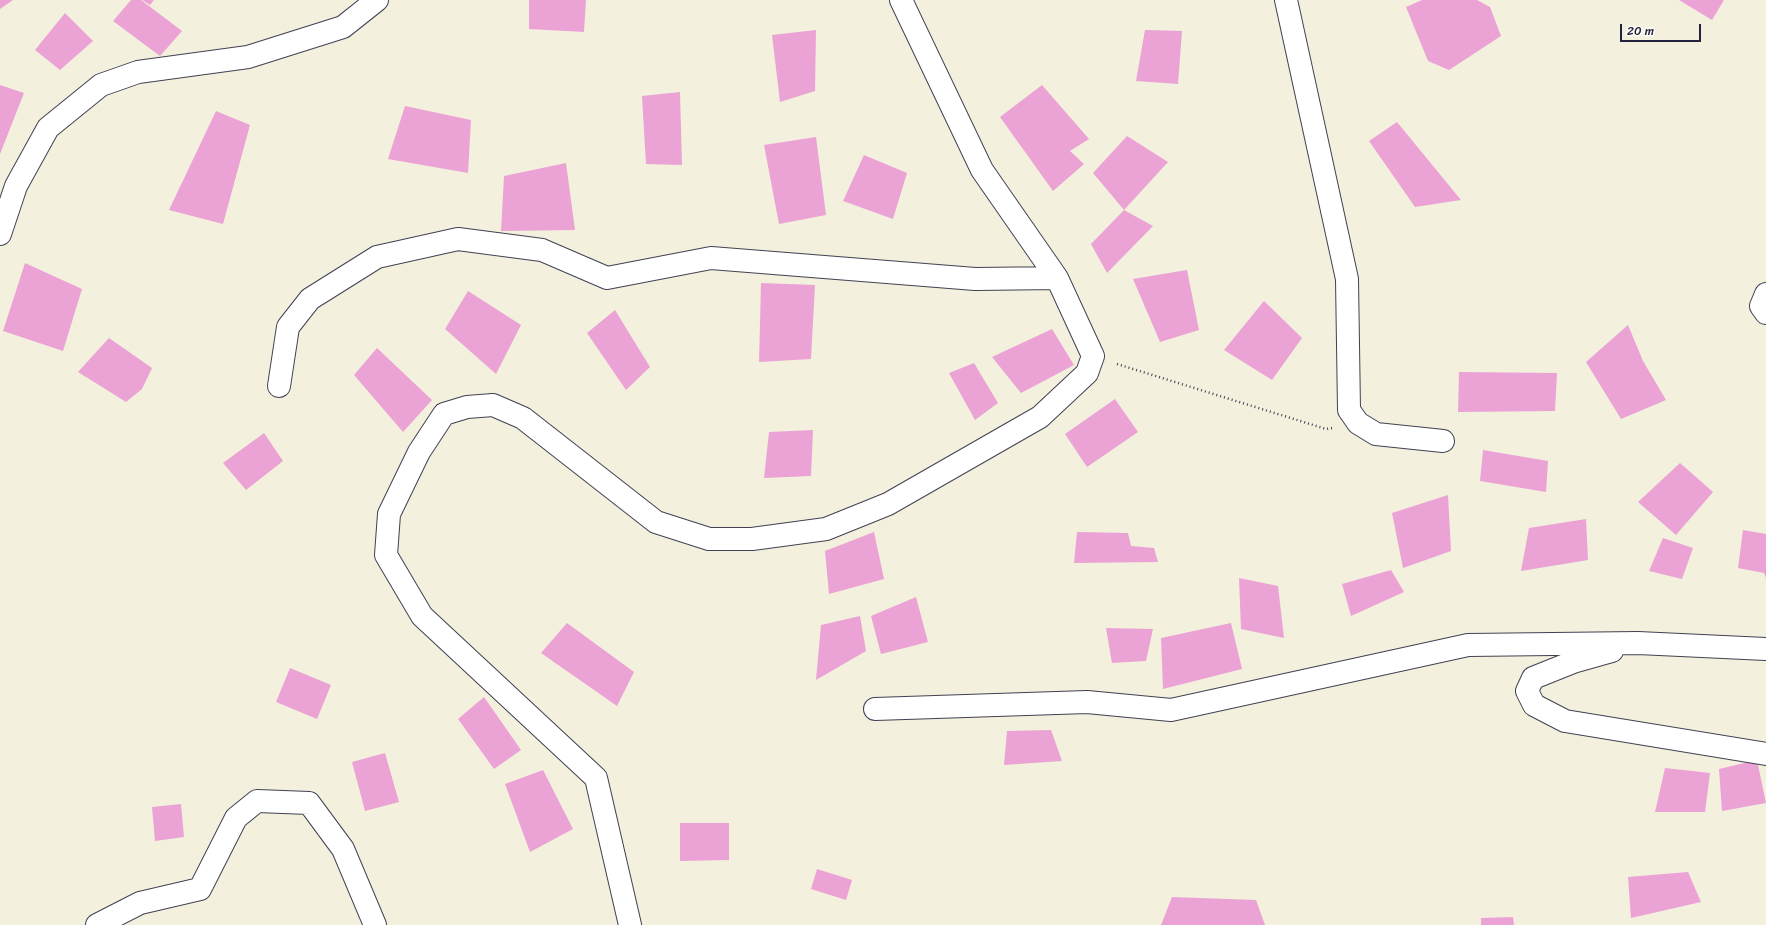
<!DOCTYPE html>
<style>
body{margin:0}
#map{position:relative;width:1766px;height:925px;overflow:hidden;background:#f3f0dd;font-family:Sriracha,sans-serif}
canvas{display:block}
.scale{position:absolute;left:1620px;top:24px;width:81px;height:18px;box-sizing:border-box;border:2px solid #22223b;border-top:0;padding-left:5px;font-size:12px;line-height:14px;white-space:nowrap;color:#22223b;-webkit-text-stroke:3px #fdfcf7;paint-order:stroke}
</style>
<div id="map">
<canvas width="1766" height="925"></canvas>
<div class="scale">20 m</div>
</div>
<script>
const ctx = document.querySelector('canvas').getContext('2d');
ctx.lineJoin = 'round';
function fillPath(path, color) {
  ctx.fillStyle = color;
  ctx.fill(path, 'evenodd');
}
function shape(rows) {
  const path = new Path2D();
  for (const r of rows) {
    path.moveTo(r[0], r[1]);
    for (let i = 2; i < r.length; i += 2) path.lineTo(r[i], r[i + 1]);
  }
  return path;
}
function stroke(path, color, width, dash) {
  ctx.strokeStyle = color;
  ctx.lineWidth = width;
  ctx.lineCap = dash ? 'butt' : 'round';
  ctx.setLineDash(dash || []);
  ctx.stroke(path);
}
fillPath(shape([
 [0,0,13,0,0,9],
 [131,0,141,0,182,31,160,56,113,21],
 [142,0,154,0,150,5],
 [529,0,586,0,584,32,529,29],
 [1422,0,1477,0,1490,7,1501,36,1449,70,1428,61,1406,7],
 [1679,0,1724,0,1712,20],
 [65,13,93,41,60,70,35,50],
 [816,30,815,91,780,102,772,35],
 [1145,30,1182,31,1178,84,1136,81],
 [0,85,24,93,0,154],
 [1042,85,1089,139,1070,151,1084,164,1053,191,1000,117],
 [680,92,682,165,646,164,642,96],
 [405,106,471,120,468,173,388,159],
 [216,111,250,125,223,224,169,210],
 [1397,122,1461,200,1415,207,1369,141],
 [1127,136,1168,162,1124,210,1093,173],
 [816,137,826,215,779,224,764,145],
 [864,155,907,173,893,219,843,201],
 [566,163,575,230,501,231,504,176],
 [1124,210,1153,226,1107,273,1091,244],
 [25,263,82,289,63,351,3,331],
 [1187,270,1199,330,1160,342,1133,279],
 [761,283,815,285,811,359,759,362],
 [468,291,521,325,496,374,445,329],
 [1264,301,1302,338,1272,380,1224,350],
 [615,310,650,367,626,390,587,333],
 [1628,325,1643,361,1666,400,1621,419,1586,362],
 [1052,329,1074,365,1021,393,992,357],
 [109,338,152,368,142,389,126,402,78,372],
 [377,348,432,400,403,432,354,375],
 [974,363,998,403,975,420,949,373],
 [1459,372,1557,373,1555,411,1458,412],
 [1115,399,1138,432,1087,467,1065,434],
 [813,430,811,476,764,478,769,432],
 [264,433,283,461,246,490,223,463],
 [1483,450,1548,461,1546,492,1480,481],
 [1680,463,1713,492,1676,535,1638,502],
 [1448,495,1451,551,1403,568,1392,513],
 [1586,519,1588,560,1521,571,1529,528],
 [1743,530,1766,534,1766,578,1764,573,1738,568],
 [874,532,884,579,829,594,825,551],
 [1077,532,1128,533,1131,546,1154,548,1158,562,1074,563],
 [1663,538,1693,548,1682,579,1649,571],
 [1391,570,1404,592,1351,616,1342,584],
 [1239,578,1278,586,1284,638,1241,629],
 [916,597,928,642,881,654,871,616],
 [860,616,866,651,816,680,821,625],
 [567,623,634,672,617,706,541,653],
 [1231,623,1242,669,1163,689,1161,638],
 [1106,628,1153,629,1146,661,1112,663],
 [290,668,331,685,317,719,276,702],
 [484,697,521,750,494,769,458,719],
 [1051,730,1062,761,1004,765,1007,731],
 [385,753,399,802,365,811,352,762],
 [1757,760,1766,803,1722,811,1719,769],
 [1665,768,1710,773,1705,812,1655,812],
 [543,770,573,829,530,852,505,784],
 [181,804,184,837,155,841,152,807],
 [680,823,729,823,729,860,680,861],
 [817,869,852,880,846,900,811,889],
 [1688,872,1701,902,1631,918,1628,877],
 [1172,897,1256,900,1265,925,1161,925],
 [1513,917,1514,925,1481,925,1481,918]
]), '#eba3d5');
const minor = shape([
 [1286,0,1347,279,1349,410,1358,423,1376,434,1443,441],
 [0,234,16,186,48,128,101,85,138,72,248,57,343,27,377,0],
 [1766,294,1761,306,1766,313],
 [279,386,288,327,310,299,377,257,458,239,542,250,607,278,711,258,975,279,1057,278],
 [1612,651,1573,662,1533,678,1527,691,1534,705,1565,721,1766,754],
 [875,709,1087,702,1171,710,1468,645,1638,643,1766,649],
 [97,925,140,903,200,889,236,818,257,801,309,803,343,849,375,925],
 [630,925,596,778,422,616,386,555,389,514,419,452,444,414,467,407,493,405,523,418,656,522,709,539,752,539,826,529,888,504,1040,417,1087,373,1093,356,1057,278,982,170,901,0]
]);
stroke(minor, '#414153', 24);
stroke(shape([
 [1117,364,1326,429,1332,428]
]), '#414153', 2.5, [1, 3]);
stroke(minor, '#fff', 22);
</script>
